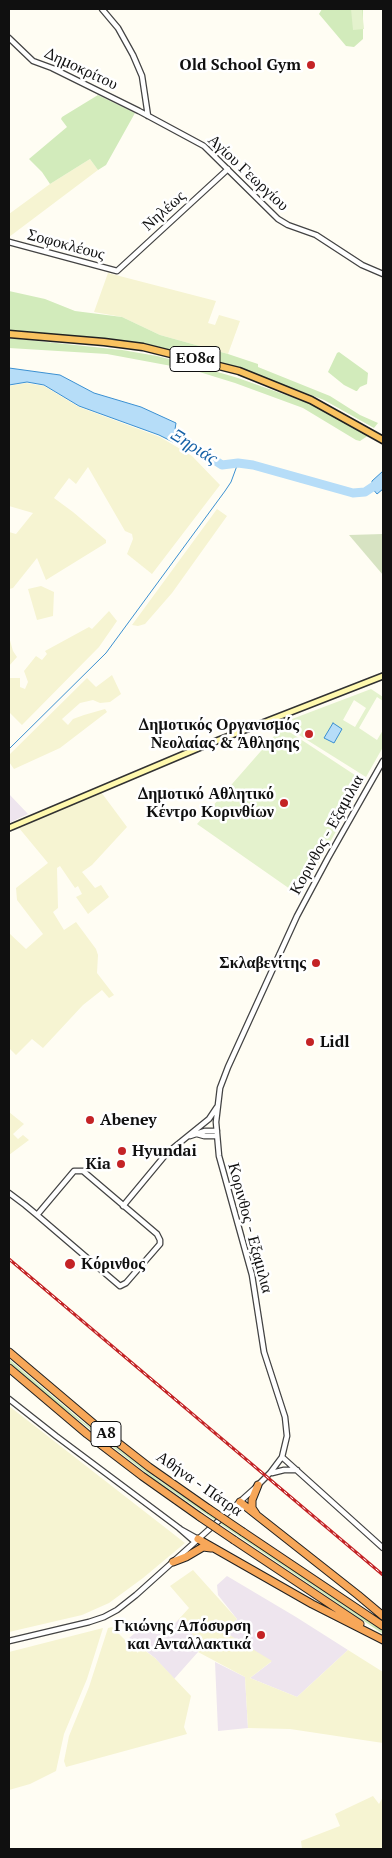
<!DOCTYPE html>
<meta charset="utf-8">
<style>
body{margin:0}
#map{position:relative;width:392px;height:1858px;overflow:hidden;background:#fffdf3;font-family:"PT Serif",serif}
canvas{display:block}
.frame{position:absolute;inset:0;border:10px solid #101010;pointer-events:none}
</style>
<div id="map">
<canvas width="392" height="1858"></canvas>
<div class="frame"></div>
</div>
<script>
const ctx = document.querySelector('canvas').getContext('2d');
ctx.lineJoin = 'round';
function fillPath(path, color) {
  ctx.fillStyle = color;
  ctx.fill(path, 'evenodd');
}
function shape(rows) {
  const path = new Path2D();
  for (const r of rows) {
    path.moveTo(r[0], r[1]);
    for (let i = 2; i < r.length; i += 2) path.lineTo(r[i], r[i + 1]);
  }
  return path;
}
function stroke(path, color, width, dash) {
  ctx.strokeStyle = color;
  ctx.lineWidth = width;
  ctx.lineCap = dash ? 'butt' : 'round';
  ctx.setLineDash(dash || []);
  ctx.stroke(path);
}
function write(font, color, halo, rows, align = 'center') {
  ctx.font = font + ' "PT Serif",serif';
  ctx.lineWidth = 5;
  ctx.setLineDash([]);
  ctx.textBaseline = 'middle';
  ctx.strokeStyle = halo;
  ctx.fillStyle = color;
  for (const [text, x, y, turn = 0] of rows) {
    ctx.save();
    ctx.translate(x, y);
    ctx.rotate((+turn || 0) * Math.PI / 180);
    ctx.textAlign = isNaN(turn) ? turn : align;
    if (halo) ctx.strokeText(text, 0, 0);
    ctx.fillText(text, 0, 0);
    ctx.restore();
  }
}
fillPath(shape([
 [9,794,28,814,9,823],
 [227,1576,296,1617,348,1650,297,1697,250,1678,271,1662,223,1631,237,1619,218,1595,217,1585],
 [179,1619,202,1645,198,1652,174,1679,155,1658,129,1638,146,1624,156,1634,168,1631],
 [215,1662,245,1677,248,1728,218,1731]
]), '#eee5ee');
fillPath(shape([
 [90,159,98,170,9,237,9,214,50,184],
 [108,273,216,301,208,323,215,325,219,315,240,321,228,354,160,335,122,317,94,312],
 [26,383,44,386,79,407,160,437,192,456,220,485,152,574,127,554,133,539,132,534,125,531,88,467,76,484,69,478,54,498,73,512,106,540,106,543,46,580,37,558,13,588,9,589,9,532,16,534,33,513,9,506,9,386],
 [217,509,227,516,172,593,145,624,138,626,132,625],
 [41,586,54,592,53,616,37,620,28,589],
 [109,611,117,621,99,647,22,725,9,712,9,678,20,678,20,687,25,689,28,682,24,671,36,656,42,660,47,654,45,651,89,627,92,629],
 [9,637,13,651,17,657,9,666],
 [112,675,121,694,110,702,100,703,93,700,80,703,62,719,68,725,73,719,84,715,105,709,107,712,60,748,14,769,9,762,9,755,87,678,96,687],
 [101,792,127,827,92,865,82,872,95,888,101,885,109,897,88,914,76,897,82,894,78,886,75,888,60,866,57,868,58,908,53,912,64,930,76,922,96,949,98,955,97,973,114,995,109,998,102,990,83,1005,43,1048,32,1039,16,1055,9,1048,9,933,26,949,43,934,17,900,16,888,48,863,19,828],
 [9,1112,24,1124,13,1134,18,1139,23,1135,29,1140,9,1155],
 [9,1406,185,1543,143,1578,109,1603,82,1615,9,1632],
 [193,1570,237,1619,223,1631,272,1661,250,1678,297,1697,348,1650,383,1672,383,1743,290,1729,248,1728,245,1677,198,1652,202,1645,179,1619,189,1608,170,1586],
 [112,1627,138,1653,140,1647,155,1658,191,1696,184,1727,187,1734,66,1767,64,1761,69,1736,89,1687,108,1628],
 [103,1628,87,1679,64,1734,56,1771,30,1784,9,1790,9,1652],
 [373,1796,379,1804,383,1797,383,1849,302,1849,301,1841,340,1826,335,1814]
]), '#f6f4d2');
fillPath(shape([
 [322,9,363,9,363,39,354,47,346,46,319,14],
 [98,95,135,113,106,165,98,170,90,159,50,184,42,172,29,159,67,127,61,119,62,117],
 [9,291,45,299,75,311,122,317,160,335,228,354,258,364,258,367,330,396,360,415,378,423,374,428,324,400,279,383,237,368,156,346,117,340,9,330],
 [9,338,122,350,157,356,197,366,238,378,314,405,369,435,360,441,356,440,303,408,235,383,193,370,107,354,9,348],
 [339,352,368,373,367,384,360,387,357,391,356,391,344,385,328,372,337,353],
 [9,1359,82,1421,156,1478,383,1631,383,1634,154,1479,54,1401,9,1362]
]), '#d2ebbb');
fillPath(shape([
 [383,534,383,575,349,535]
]), '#d7e3c2');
fillPath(shape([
 [351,9,362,9,364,29,353,30],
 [371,689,383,697,383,701,377,697,359,728,377,740,383,730,383,747,366,777,299,735,292,719],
 [354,700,366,708,355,727,343,720],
 [282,727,364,781,300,896,197,824]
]), '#e4f2cd');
const water = shape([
 [9,368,60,375,94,393,141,407,176,423,173,442,159,435,79,406,44,385,27,382,9,385,9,368],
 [383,471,383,489,377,494,372,488,372,481,383,471],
 [333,723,342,729,334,743,324,738,333,723]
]);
fillPath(water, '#b6ddf8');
stroke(water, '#3b90d1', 1);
stroke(shape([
 [9,749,106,653,225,491,231,482,238,463]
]), '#3b90d1', 1);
stroke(shape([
 [165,428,222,465,238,463,253,465,353,493,365,492,383,480]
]), '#b6ddf8', 9);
const tertiary = shape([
 [102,9,118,28,133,55,142,76,148,116],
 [9,38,33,61,52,68,139,111,204,146,278,219,288,225,316,235,362,265,383,274],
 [9,242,117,271,228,169],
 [197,1134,204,1136,217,1136],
 [190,1136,205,1131,217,1131],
 [9,1193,25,1205,37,1215,120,1286,126,1283,160,1244,160,1240,157,1234,83,1171,74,1171,37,1215],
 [123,1206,167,1153,209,1119,217,1107],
 [9,1399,56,1436,179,1528,195,1542],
 [282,1457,383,1548],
 [272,1473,284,1470,297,1470],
 [180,1529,198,1539],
 [9,1641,89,1622,104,1617,117,1610,136,1595,254,1489,270,1473,282,1457,287,1436,285,1417,264,1352,252,1275,219,1156,216,1122,220,1088,228,1067,297,916,328,858,383,761]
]);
const secondary = shape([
 [9,828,201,747,383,676]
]);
const trunk = shape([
 [9,334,104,342,143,347,239,371,311,400,383,440]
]);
const motorway = shape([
 [9,1352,94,1424,149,1467,209,1509],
 [9,1368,87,1434,142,1476,200,1517],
 [240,1502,358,1595,383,1616],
 [256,1514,252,1508,252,1500,258,1485],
 [243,1532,383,1626],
 [198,1539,312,1604,383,1640],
 [234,1540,360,1624],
 [173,1562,186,1557,203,1547,211,1548]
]);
stroke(tertiary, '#434343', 7);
stroke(secondary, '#323232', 8);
stroke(trunk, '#212121', 9);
stroke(motorway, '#212121', 9);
stroke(tertiary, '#fff', 4.5);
stroke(secondary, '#fff9ae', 5);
stroke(trunk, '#f9c260', 6);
stroke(motorway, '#f7a759', 7);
const rail = shape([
 [9,1259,383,1575]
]);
stroke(rail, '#c42325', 3);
stroke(rail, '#fff', 1, [4]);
const motorwayBridge = shape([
 [209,1509,243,1532],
 [200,1517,234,1540]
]);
stroke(motorwayBridge, '#212121', 9, []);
stroke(motorwayBridge, '#f7a759', 7);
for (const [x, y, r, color] of [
 [311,65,5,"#c42325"],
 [309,734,5,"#c42325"],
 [284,803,5,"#c42325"],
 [316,963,5,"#c42325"],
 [310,1042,5,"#c42325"],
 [90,1120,5,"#c42325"],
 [122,1151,5,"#c42325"],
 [121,1164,5,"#c42325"],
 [70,1264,6,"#c42325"],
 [261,1635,5,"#c42325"]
]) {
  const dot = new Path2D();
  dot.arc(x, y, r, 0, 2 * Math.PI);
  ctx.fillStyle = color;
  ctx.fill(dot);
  stroke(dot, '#fff', 2);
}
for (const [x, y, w] of [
 [195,359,50],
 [106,1434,30]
]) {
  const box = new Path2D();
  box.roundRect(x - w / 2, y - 12.5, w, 25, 4);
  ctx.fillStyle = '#fff';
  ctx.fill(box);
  stroke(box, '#101010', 1);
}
write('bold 15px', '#101010', null, [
 ["ΕΟ8α",195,359],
 ["Α8",106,1434]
]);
write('bold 16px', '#101010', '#fff', [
 ["Old School Gym",301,65],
 ["Δημοτικός Οργανισμός",299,725],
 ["Νεολαίας & Άθλησης",299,743],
 ["Δημοτικό Αθλητικό",274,794],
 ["Κέντρο Κορινθίων",274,812],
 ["Σκλαβενίτης",306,963],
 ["Lidl",320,1042,"left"],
 ["Abeney",100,1120,"left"],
 ["Hyundai",132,1151,"left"],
 ["Kia",111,1164],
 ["Κόρινθος",81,1264,"left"],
 ["Γκιώνης Απόσυρση",251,1626],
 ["και Ανταλλακτικά",251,1644]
], 'right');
write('16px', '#101010', '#fff', [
 ["Δημοκρίτου",81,69,25],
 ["Αγίου Γεωργίου",248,173,43],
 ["Νηλέως",164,211,-42],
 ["Σοφοκλέους",66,245,15],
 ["Κορινθος - Εξαμιλια",327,835,-61],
 ["Κορινθος - Εξαμιλια",250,1228,75],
 ["Αθήνα - Πάτρα",199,1484,35]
]);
write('italic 18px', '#1561a6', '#fff', [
 ["Ξηριάς",194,447,32]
]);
</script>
